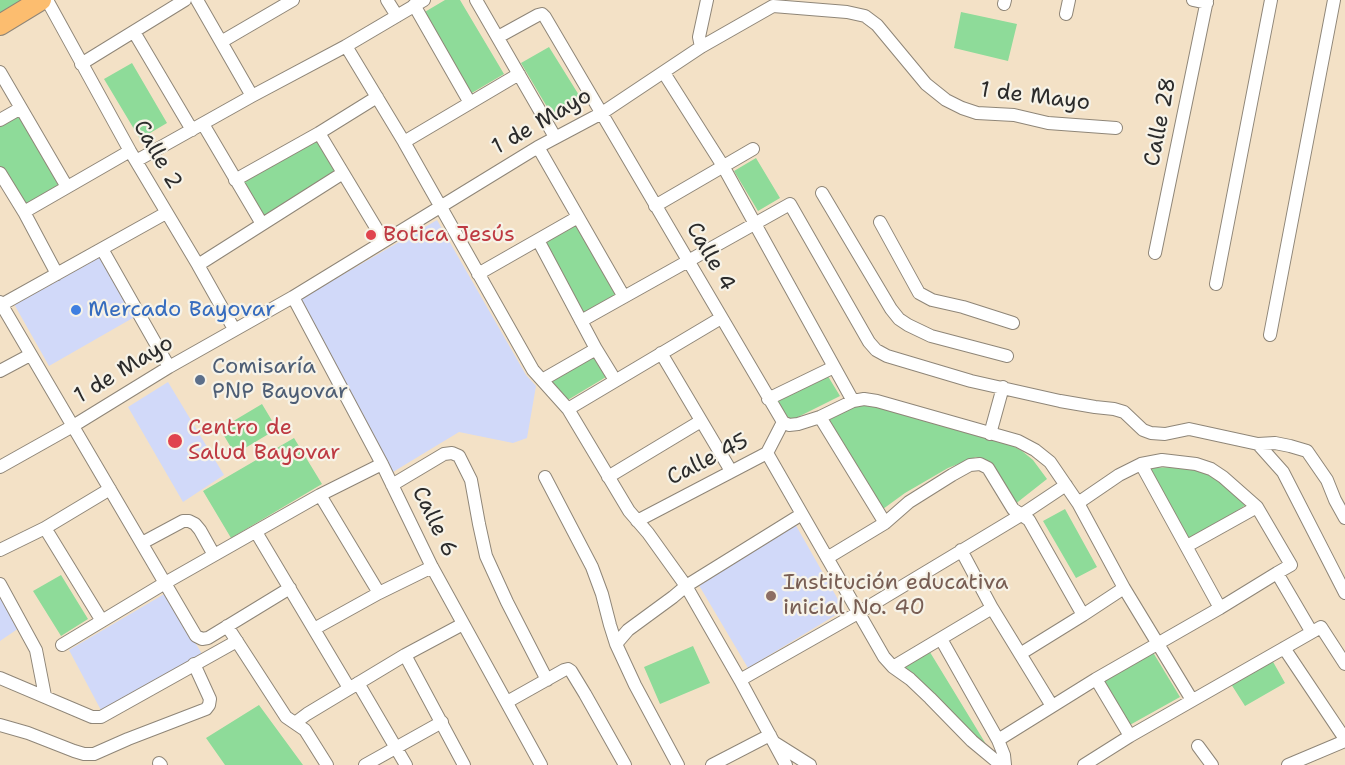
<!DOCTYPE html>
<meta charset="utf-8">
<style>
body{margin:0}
canvas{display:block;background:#f3e1c6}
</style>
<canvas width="1345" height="765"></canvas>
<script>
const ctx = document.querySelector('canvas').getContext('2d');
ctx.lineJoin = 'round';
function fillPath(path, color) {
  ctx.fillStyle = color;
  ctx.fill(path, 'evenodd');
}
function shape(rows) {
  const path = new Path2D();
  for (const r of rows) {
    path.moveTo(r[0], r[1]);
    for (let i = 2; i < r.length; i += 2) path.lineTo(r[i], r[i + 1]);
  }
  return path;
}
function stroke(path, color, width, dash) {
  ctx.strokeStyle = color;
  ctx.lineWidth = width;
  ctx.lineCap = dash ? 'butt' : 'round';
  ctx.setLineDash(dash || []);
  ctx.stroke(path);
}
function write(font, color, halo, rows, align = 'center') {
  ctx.font = font + ' "Shantell Sans",sans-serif';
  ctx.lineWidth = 4.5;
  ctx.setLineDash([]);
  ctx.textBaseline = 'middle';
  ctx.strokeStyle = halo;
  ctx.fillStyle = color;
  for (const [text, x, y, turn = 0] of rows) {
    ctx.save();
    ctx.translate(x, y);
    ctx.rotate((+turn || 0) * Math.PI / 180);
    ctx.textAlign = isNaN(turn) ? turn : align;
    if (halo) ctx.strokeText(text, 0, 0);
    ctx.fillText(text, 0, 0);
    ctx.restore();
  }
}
fillPath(shape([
 [437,220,526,375,536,386,527,438,513,443,459,432,393,472,299,300],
 [104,255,138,315,49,366,14,304],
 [168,382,224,475,183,502,128,407],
 [794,522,844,610,748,668,697,582],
 [166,593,202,654,103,714,69,650],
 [0,595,19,628,0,641]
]), '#d1d9f9');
fillPath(shape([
 [0,0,25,0,0,15],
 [445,0,460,0,504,74,470,94,423,13],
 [961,12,1017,24,1008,61,954,48],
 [549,47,582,100,553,117,521,63],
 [132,63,167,123,140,139,104,79],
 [19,110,62,186,25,208,0,167,0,121],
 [319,139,338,172,264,217,242,181],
 [756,158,780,198,758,211,734,171],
 [577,222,619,296,583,317,542,243],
 [596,352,606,377,566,401,561,392,550,380],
 [826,373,840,396,792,420,783,417,773,399],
 [861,403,1009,444,1022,451,1033,460,1047,479,1014,505,1009,500,986,460,976,457,948,468,905,493,883,509,828,419],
 [262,404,277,429,235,454,220,429],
 [294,438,322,484,231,538,203,491],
 [1176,467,1201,469,1216,476,1250,502,1188,544,1145,468],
 [1065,509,1097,567,1076,578,1043,521],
 [61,575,88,619,61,636,33,591],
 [925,644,992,754,891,664],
 [693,646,710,683,660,704,644,667],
 [1151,649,1180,697,1128,726,1100,680],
 [1272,660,1285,683,1245,706,1231,684],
 [259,705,303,765,225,765,206,738]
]), '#8edb99');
const street = shape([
 [47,0,130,151,198,265,234,329],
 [197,0,252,96],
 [387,0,397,16],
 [476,0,555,137],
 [1193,0,1207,3],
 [1004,4,1005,0],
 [414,5,470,103],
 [1066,14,1069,0],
 [134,32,192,130],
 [498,37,538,15,542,14,545,17,783,422],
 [221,42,293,0],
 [346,46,404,142,533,370,568,409,629,511,648,533,686,586,740,680,786,765],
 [701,47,699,37,707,0],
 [81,64,185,0],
 [0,72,67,187],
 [664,73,723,166,853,401],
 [0,120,21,108],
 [203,124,262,224],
 [319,133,384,241],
 [404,142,519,74],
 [538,147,624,297],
 [136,161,252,96,346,46,424,0],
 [0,173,24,212,57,274],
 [235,180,319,133,377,97],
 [822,193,891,309,899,319,908,325,931,336,1007,356],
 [655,206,753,149],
 [24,212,130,151],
 [880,222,919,293,932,300,963,307,1013,323],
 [538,240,596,349,615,380],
 [102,249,169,367],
 [1155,253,1207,0],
 [198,265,343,173],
 [478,274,578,217],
 [1216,284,1271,0],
 [293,297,382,464,432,567,541,765],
 [0,302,196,636,202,639,208,638,290,588],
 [1,305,166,213],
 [581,321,790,204,869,342,876,350,887,356,971,381,1060,401,1095,407,1114,409,1124,412,1143,430,1151,433,1165,434,1189,429,1258,444,1275,443,1290,446,1307,451,1327,480,1335,500,1345,518],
 [1270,335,1334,0],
 [661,353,731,471],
 [0,371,30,355],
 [542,380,596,349],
 [768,399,834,367],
 [568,409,721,318],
 [820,417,885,523],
 [783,422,789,425,798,424,820,417,853,401,864,399,877,401,1018,441,1035,450,1050,462,1078,503,1124,588,1192,700],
 [990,434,1003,387],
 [1258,444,1283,472,1345,593],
 [767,453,884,657,893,667,910,679,930,698,972,741,1001,765],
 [1141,464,1220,608],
 [0,467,73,426,169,367,293,297,538,147,602,113,701,47,773,6,847,12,865,16,877,25,926,84,946,100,962,108,977,113,1014,115,1048,123,1116,128],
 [545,477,592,567,602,594,610,625,616,644,635,685,678,765],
 [608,477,701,421],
 [392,485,444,454,452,453,459,456,471,480,479,524,486,556,507,602,547,680],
 [320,495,379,593],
 [1078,503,1119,475,1141,464,1162,460,1196,464,1211,469,1223,477,1257,507,1291,565,1277,573,1311,631],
 [637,521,767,453,783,422],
 [45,528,102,621],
 [256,532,349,688],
 [142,543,183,521,189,521,195,524,200,530,214,555],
 [1187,546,1257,507],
 [0,550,45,528,110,489],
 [961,550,992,608,1052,706],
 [827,558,885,523,909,502,952,475,970,465,980,464,988,468,1013,509,1029,520,1083,615],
 [0,584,36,650,45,696],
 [227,626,286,717,305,730,327,765],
 [314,629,379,593,432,567],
 [941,639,998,740,1004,755,1005,765],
 [616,644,628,630,673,597,686,586,802,514],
 [62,645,165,583,320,495,382,464],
 [1284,648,1345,739],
 [1020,654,1083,615,1124,588],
 [405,655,464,765],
 [893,667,992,608],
 [0,678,92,717,101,717,237,641],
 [1096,679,1130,736],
 [740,680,858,613,1021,515,1066,485],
 [358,683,406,765],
 [507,702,564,670,568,669,571,671,585,694,625,765],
 [295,723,307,714,405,655,463,624],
 [0,725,28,733,74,751,84,754,94,754,128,739,206,709,209,705,210,699,194,664],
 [998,740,1096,679,1220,608,1277,573],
 [775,743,810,765],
 [1198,746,1212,765],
 [159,763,161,765],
 [365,765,442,722],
 [712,765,770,735],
 [1084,765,1130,736,1321,627,1345,664],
 [1288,765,1345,741]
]);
const primary = shape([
 [0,25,41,0]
]);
stroke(street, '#8f8678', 14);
stroke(primary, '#8f8678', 22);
stroke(street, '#fff', 12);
stroke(primary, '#fcbd6f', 20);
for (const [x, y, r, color] of [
 [371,235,6,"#e0444e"],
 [76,310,6,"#3f7fe0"],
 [200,380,6,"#5c6f8a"],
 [175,441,8,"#e0444e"],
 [771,596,6,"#8d6e63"]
]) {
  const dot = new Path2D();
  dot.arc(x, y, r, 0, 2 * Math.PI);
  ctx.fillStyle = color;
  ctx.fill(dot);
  stroke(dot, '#f7f3e8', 2);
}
write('22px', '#2b2b2b', '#f7f3e8', [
 ["1 de Mayo",1035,97,7],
 ["1 de Mayo",542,122,-30],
 ["Calle 28",1161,122,-79],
 ["Calle 2",157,155,60],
 ["Calle 4",710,257,60],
 ["1 de Mayo",124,370,-31],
 ["Calle 45",708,460,-27],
 ["Calle 6",434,522,64]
]);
write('22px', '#be3a42', '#f7f3e8', [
 ["Botica Jesús",383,235],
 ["Centro de",188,428],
 ["Salud Bayovar",188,453]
], 'left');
write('22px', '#366cbe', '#f7f3e8', [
 ["Mercado Bayovar",88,310]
], 'left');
write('22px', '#4e5e75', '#f7f3e8', [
 ["Comisaría",212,367],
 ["PNP Bayovar",212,392]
], 'left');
write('22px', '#785e54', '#f7f3e8', [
 ["Institución educativa",783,583],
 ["inicial No. 40",783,608]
], 'left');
</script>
